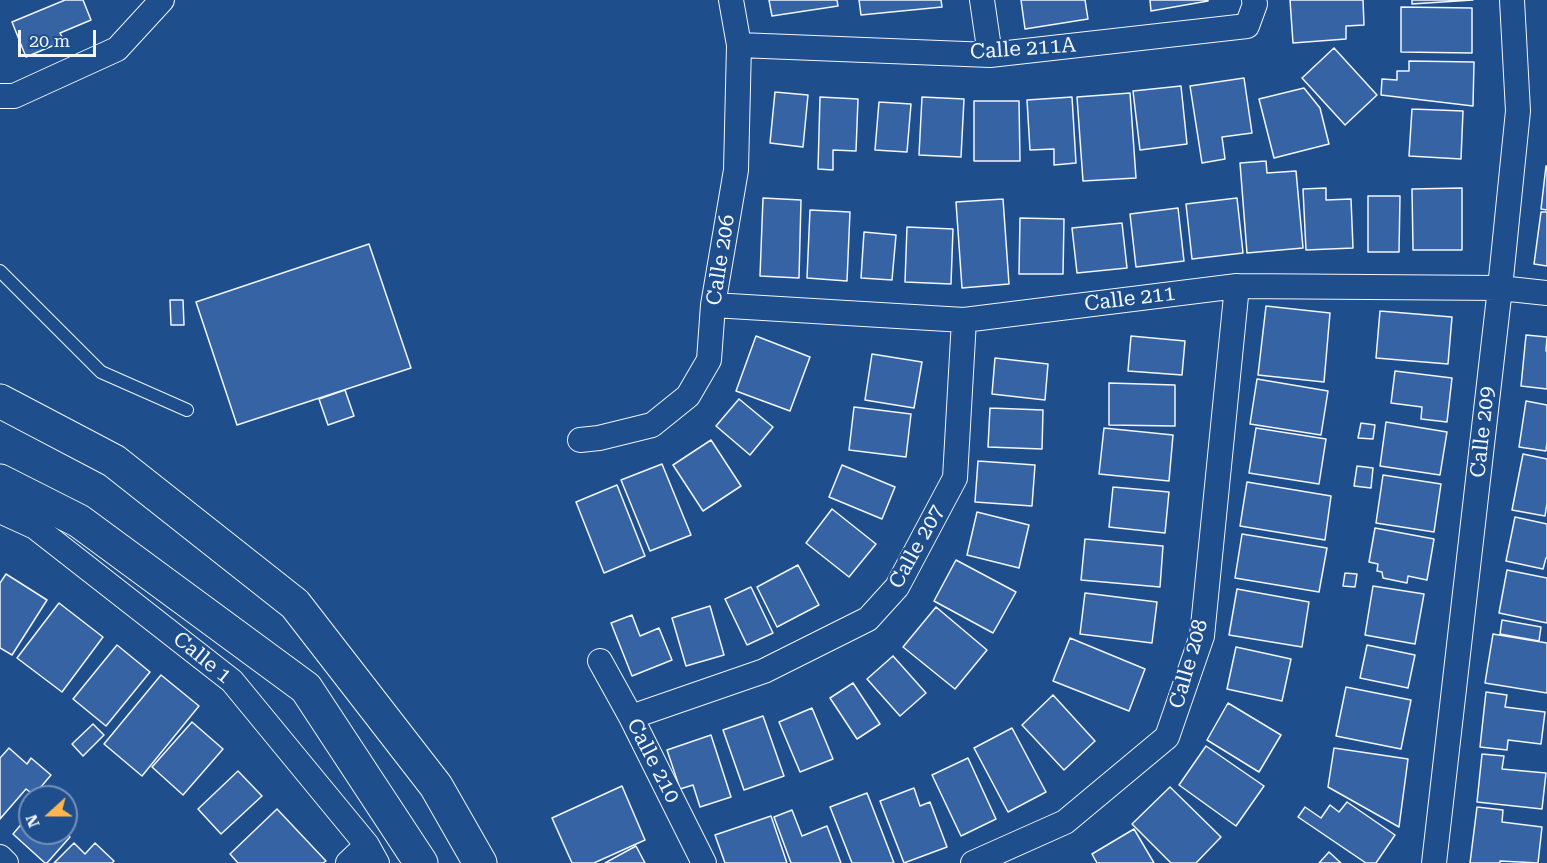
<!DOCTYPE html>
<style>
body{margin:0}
#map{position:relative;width:1547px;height:863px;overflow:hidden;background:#1f4e8c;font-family:"Roboto Serif",serif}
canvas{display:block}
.north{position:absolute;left:18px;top:785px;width:60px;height:60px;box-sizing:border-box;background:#1f4e8c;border:2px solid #7391ba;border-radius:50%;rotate:249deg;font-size:16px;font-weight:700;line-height:24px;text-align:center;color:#f2f6ff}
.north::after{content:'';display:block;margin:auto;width:21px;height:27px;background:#ffb74d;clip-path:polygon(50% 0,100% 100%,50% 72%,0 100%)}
.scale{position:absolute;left:18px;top:30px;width:78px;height:27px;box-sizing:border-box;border:3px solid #f2f6ff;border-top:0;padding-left:8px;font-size:18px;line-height:21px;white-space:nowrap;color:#f2f6ff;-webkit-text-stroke:4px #1f4e8c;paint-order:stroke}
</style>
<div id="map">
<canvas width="1547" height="863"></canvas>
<div class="north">N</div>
<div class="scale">20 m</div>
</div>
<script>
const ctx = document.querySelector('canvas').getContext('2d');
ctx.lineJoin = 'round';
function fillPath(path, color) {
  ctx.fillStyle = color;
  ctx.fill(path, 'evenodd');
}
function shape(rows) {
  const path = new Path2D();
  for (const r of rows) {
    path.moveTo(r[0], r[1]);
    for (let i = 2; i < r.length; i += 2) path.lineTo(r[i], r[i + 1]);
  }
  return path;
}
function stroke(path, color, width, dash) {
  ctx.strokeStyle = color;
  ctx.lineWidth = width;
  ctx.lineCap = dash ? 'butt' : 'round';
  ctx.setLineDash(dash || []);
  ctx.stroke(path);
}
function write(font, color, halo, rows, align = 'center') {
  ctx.font = font + ' "Roboto Serif",serif';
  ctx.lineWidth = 4.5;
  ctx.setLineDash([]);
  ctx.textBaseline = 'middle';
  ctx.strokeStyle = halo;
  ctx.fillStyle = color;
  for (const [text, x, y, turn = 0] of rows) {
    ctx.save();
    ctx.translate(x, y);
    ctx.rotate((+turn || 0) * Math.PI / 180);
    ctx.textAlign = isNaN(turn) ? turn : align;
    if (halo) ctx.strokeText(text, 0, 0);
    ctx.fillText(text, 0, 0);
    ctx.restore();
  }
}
const building = shape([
 [65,0,83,0,91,20,60,33,64,41,26,57,12,22,65,0],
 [769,0,837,0,838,6,772,16,769,0],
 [859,0,941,0,942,7,861,15,859,0],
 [1021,0,1085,0,1088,19,1025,29,1021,0],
 [1150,0,1208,0,1208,1,1151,11,1150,0],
 [1290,0,1363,0,1364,25,1346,26,1346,39,1293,43,1290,0],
 [1412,0,1473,0,1412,4,1412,0],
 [1401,7,1472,8,1472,53,1401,52,1401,7],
 [1334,48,1377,95,1345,125,1302,78,1334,48],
 [1409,61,1474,62,1473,106,1381,95,1382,79,1397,80,1397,71,1409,71,1409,61],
 [1244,78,1252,133,1222,137,1225,159,1202,163,1190,86,1244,78],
 [1181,86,1187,144,1140,150,1133,91,1181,86],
 [1304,88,1320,108,1329,144,1274,158,1259,99,1304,88],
 [775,92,808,95,803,147,770,143,775,92],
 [1130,93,1136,178,1083,181,1077,97,1130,93],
 [820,97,858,99,856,151,833,150,833,170,818,169,820,97],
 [922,97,964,99,961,157,919,155,922,97],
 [1072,97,1076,163,1054,165,1054,149,1030,150,1027,100,1072,97],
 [974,101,1019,101,1020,161,974,161,974,101],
 [879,102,911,104,907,152,875,150,879,102],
 [1412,109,1463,111,1461,159,1409,156,1412,109],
 [1266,161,1267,173,1296,171,1303,248,1247,253,1240,163,1266,161],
 [1546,166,1547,166,1547,210,1541,209,1546,166],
 [1326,188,1326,200,1351,199,1353,248,1306,250,1303,189,1326,188],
 [1462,188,1462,250,1413,250,1412,189,1462,188],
 [1368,196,1400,196,1399,252,1368,252,1368,196],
 [763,198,801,200,799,278,760,276,763,198],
 [1237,198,1243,253,1192,259,1186,204,1237,198],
 [1003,199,1009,284,962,288,956,202,1003,199],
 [1178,208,1184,261,1136,267,1130,214,1178,208],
 [810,210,850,212,847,281,807,278,810,210],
 [1541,212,1547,212,1547,266,1534,264,1541,212],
 [1020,218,1064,219,1063,274,1019,274,1020,218],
 [1122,223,1127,268,1077,273,1072,228,1122,223],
 [907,227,953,229,951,284,905,282,907,227],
 [864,232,896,235,892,280,861,278,864,232],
 [369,244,411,368,237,425,196,302,369,244],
 [170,300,183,300,184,325,171,325,170,300],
 [1266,306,1330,313,1324,382,1258,375,1266,306],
 [1380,311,1452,317,1448,364,1376,358,1380,311],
 [1526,335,1547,337,1546,351,1547,351,1547,389,1521,386,1526,335],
 [756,336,810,357,790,411,736,391,756,336],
 [1131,336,1185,341,1182,375,1128,371,1131,336],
 [872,354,922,362,914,408,865,400,872,354],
 [995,358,1048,364,1045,400,992,394,995,358],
 [1395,371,1452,378,1447,422,1421,419,1422,407,1391,403,1395,371],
 [1257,379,1328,391,1321,435,1250,424,1257,379],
 [1109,383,1175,385,1175,426,1109,425,1109,383],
 [345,390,354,416,328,425,319,399,345,390],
 [739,399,773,427,750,455,716,426,739,399],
 [1526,401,1547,405,1547,442,1546,451,1519,447,1526,401],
 [854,407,911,414,906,457,849,450,854,407],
 [990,408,1043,410,1042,449,988,447,990,408],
 [1386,422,1447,432,1440,475,1380,466,1386,422],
 [1361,423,1375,425,1373,439,1358,438,1361,423],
 [1104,428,1173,435,1169,481,1099,474,1104,428],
 [1256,428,1326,439,1319,484,1249,473,1256,428],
 [711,440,741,486,703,511,673,465,711,440],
 [1523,454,1547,459,1547,503,1545,516,1512,510,1523,454],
 [978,461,1035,465,1032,506,975,502,978,461],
 [662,464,691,535,650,551,621,480,662,464],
 [842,465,895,487,882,519,829,497,842,465],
 [1357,466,1373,468,1371,488,1354,486,1357,466],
 [1383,475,1441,484,1434,532,1376,523,1383,475],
 [1247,482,1331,496,1325,540,1240,526,1247,482],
 [617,485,645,556,604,573,576,502,617,485],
 [1113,487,1169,492,1165,533,1109,527,1113,487],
 [832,509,876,544,849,577,806,543,832,509],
 [977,512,1029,525,1019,568,967,555,977,512],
 [1515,517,1547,524,1547,558,1546,558,1543,569,1506,561,1515,517],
 [1375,528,1434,539,1427,580,1408,576,1407,583,1383,578,1382,572,1377,571,1378,564,1369,562,1375,528],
 [1242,534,1327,548,1319,592,1235,578,1242,534],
 [1085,539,1163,546,1160,587,1081,580,1085,539],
 [956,560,1016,592,993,633,934,601,956,560],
 [798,565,819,605,777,627,757,587,798,565],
 [1507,570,1547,578,1547,623,1499,613,1507,570],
 [1345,573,1357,574,1355,587,1343,586,1345,573],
 [6,574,47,600,12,655,0,648,0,583,6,574],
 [1373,586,1424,594,1415,644,1365,635,1373,586],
 [751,587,773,633,747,645,725,599,751,587],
 [1237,589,1309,602,1302,647,1229,635,1237,589],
 [1085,593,1157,602,1152,643,1080,634,1085,593],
 [59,603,103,637,62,692,17,658,59,603],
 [710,606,724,655,686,666,672,618,710,606],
 [936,607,987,650,955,689,903,647,936,607],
 [632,615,640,636,659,628,672,660,632,676,611,623,632,615],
 [1502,620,1541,627,1539,641,1500,634,1502,620],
 [1493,634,1547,643,1547,693,1485,683,1493,634],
 [1070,638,1145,669,1129,711,1053,681,1070,638],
 [117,645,150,672,106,726,73,699,117,645],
 [1367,645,1415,655,1408,688,1360,678,1367,645],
 [1236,647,1291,659,1282,701,1227,689,1236,647],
 [893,656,926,693,900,716,867,679,893,656],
 [161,675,199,706,142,776,104,744,161,675],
 [853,683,880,724,857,739,830,698,853,683],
 [1346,687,1411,700,1401,749,1336,736,1346,687],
 [1486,692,1507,695,1505,707,1545,712,1541,744,1508,740,1507,750,1480,747,1486,692],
 [1053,695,1095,741,1064,770,1022,725,1053,695],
 [1228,703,1281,735,1259,772,1207,740,1228,703],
 [812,708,833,759,800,772,779,722,812,708],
 [763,716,784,776,744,790,723,730,763,716],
 [192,722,223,749,183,795,152,767,192,722],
 [93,724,104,735,83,756,72,744,93,724],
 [1012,728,1046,792,1008,812,974,748,1012,728],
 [711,735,731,797,700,807,693,785,680,789,667,750,711,735],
 [1206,746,1264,786,1236,826,1179,785,1206,746],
 [9,748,27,764,31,758,51,775,34,795,26,789,0,819,0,758,9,748],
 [1334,748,1408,759,1399,827,1328,787,1334,748],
 [1482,754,1504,756,1502,769,1546,773,1542,809,1477,802,1482,754],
 [968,758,996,819,961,836,932,775,968,758],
 [238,771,262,796,221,834,198,809,238,771],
 [622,786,645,840,594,863,572,863,552,818,622,786],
 [1170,787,1221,837,1196,863,1171,863,1132,824,1170,787],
 [914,788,920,806,930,802,947,847,904,863,880,801,914,788],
 [867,793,894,863,852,863,830,807,867,793],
 [1347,802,1395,835,1376,863,1366,863,1298,817,1305,807,1321,818,1330,805,1339,812,1347,802],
 [1477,807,1503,810,1502,822,1542,827,1538,863,1500,861,1500,863,1470,863,1477,807],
 [277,809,326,861,323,863,238,863,230,854,277,809],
 [792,810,802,836,827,826,841,863,791,863,774,817,792,810],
 [30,814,30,833,66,833,70,837,47,863,45,863,13,834,30,814],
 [771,816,787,863,725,863,715,835,771,816],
 [1134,829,1154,863,1097,863,1092,854,1134,829],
 [74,843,85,854,95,843,114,861,112,863,54,863,74,843],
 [636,846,645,863,605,863,636,846],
 [1329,852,1341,863,1319,863,1329,852]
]);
fillPath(building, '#3563a3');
stroke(building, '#f2f6ff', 1.5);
const lane = shape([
 [0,271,101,372,187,410]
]);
const street = shape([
 [982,0,990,55],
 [739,45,990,55,1247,26,1255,4,1254,0],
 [0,96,14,96,117,49,162,0],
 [713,305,964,320,1237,286,1500,288,1547,293],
 [580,440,599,438,652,425,688,396,709,360,713,305,736,170,739,45,731,0],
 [0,511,35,527,232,681,367,845,377,863],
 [600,661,631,717,704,863],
 [631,717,764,671,868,619,897,587,955,478,964,320],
 [0,857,6,863],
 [348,863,367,845],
 [973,863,1065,822,1167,737,1202,636,1237,286],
 [1434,863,1500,288,1518,111,1512,0]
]);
const primary = shape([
 [0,401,114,461,295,604,436,786,480,863],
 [0,481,79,521,306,688,421,863]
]);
stroke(lane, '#f2f6ff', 14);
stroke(street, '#f2f6ff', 26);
stroke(primary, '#f2f6ff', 35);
stroke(lane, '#1f4e8c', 12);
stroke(street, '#1f4e8c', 24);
stroke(primary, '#1f4e8c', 33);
write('21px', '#f2f6ff', '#1f4e8c', [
 ["Calle 211A",1023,49,-4],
 ["Calle 206",721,260,-81],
 ["Calle 211",1130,299,-7],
 ["Calle 209",1483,432,-84],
 ["Calle 207",917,547,-61],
 ["Calle 1",202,658,39],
 ["Calle 208",1189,664,-74],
 ["Calle 210",653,761,63]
]);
</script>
